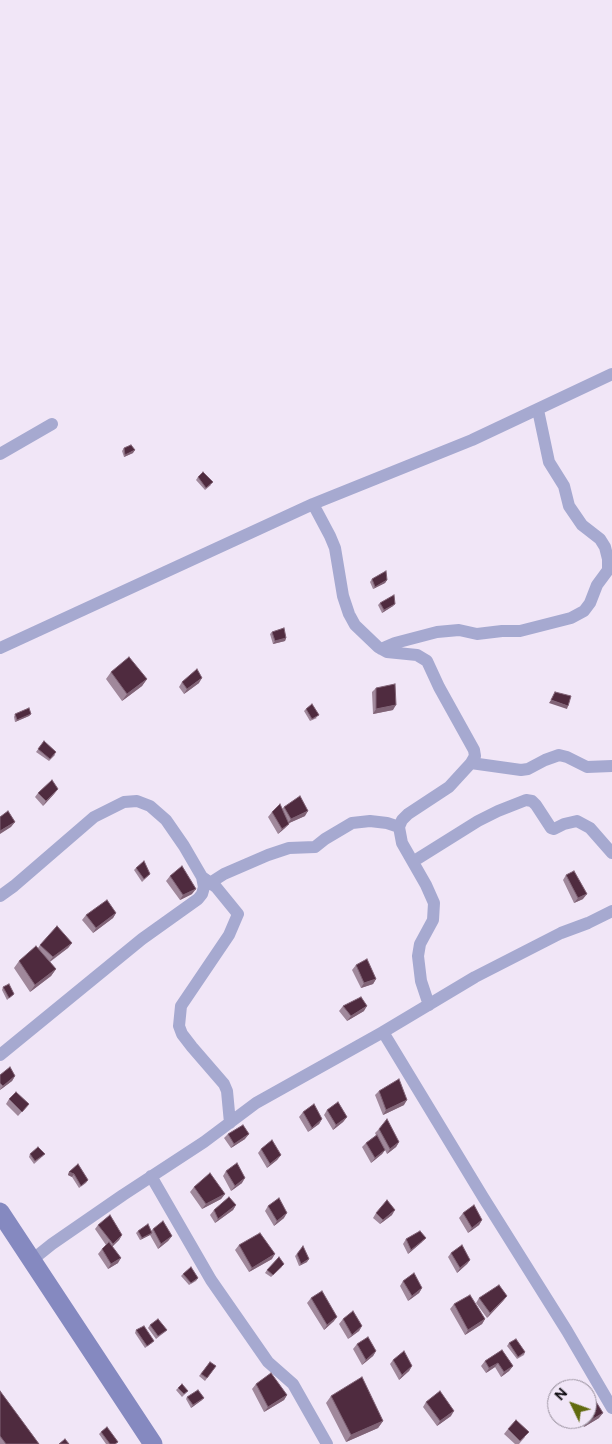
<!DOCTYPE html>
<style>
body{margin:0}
#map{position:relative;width:612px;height:1444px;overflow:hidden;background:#f1e6f7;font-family:Figtree,sans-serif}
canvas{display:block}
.north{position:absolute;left:547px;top:1379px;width:50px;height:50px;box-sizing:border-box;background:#f1e6f7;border:1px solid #968e9b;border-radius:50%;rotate:312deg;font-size:14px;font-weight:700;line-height:20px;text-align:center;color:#0e0b10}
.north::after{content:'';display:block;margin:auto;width:18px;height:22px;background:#616a0f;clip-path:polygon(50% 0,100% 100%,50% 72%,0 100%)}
</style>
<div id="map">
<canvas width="612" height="1444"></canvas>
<div class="north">N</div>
</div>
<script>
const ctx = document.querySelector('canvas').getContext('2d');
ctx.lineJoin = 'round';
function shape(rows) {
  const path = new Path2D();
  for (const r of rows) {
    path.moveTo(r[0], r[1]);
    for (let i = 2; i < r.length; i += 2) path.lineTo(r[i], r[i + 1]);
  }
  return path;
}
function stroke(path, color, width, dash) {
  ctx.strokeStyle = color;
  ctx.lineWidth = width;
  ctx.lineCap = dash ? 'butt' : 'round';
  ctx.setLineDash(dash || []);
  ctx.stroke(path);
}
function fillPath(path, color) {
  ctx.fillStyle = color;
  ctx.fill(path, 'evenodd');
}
stroke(shape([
 [0,454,52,424],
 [313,504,330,536,335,548,343,596,349,614,355,625,378,647,387,652,417,655,427,661,439,687,474,750,475,756,471,763,449,787,408,814,402,820,399,827,402,843,426,885,434,903,433,920,420,944,418,956,421,981,429,1005],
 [0,648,313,504,472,440,612,374],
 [381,649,395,643,437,632,459,630,477,634,502,631,520,631,571,618,584,611,590,603,597,585,608,570,608,559,605,547,600,539,582,525,569,506,564,486,549,462,538,410],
 [471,763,521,770,528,769,545,760,559,755,567,757,587,767,612,766],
 [414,861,478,821,498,811,526,800,532,801,536,805,551,828,554,829,564,824,577,821,590,828,612,853],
 [202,877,216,887,238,914,229,935,181,1006,179,1026,182,1034,192,1047,224,1084,227,1091,230,1123],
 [210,883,224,874,268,855,289,848,315,847,325,839,352,823,370,821,387,823,399,827],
 [0,896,14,886,94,817,124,802,137,801,150,806,166,820,184,846,202,877,204,887,202,894,198,899,142,939,0,1055],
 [383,1032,483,1197,567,1331,612,1408],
 [151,1176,211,1280,268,1362,293,1384,327,1444],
 [32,1260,52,1244,123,1195,204,1142,256,1103,383,1032,475,977,561,933,588,923,612,911]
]), '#a6a9d0', 12);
stroke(shape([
 [0,1212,153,1444]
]), '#8589c0', 19);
fillPath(shape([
 [124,448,133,453,124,457,122,451],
 [198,477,211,485,205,490,196,480],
 [372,579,387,580,385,583,373,589,370,582],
 [380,603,393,606,382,613,378,605],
 [272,632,286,638,285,641,273,644,270,634],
 [111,672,147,679,142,686,122,701,106,679],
 [182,682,199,683,184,694,179,687],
 [376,688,393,710,373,714,372,692],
 [306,709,317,718,310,721,304,711],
 [15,714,31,714,29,716,15,722,14,717],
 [44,741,55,755,49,761,36,752],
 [58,789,54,794,43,806,35,797,38,793],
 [284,807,305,816,289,823,285,828,278,834,268,817,272,812,282,809],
 [136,868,148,876,142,882,134,870],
 [566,875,583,899,574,903,563,880],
 [170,876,192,894,180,900,166,881],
 [116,913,113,918,93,933,82,920,86,915],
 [72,943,68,948,50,962,56,969,51,976,30,992,14,968,19,961,38,948,40,945],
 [356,965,376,979,373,984,361,988,352,970],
 [3,987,14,994,7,1000,2,990],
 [343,1006,364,1011,347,1021,339,1011],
 [0,1075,15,1076,12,1081,0,1090],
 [379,1091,404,1105,383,1115,375,1095],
 [9,1099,29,1104,18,1116,6,1104],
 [327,1110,347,1117,343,1122,333,1130,324,1115],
 [303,1112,322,1119,319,1124,308,1132,299,1117],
 [379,1129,399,1142,396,1147,387,1154,385,1150,382,1154,371,1163,362,1147,366,1143,376,1135,375,1133],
 [228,1134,245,1139,231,1148,224,1138],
 [261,1149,281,1155,277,1160,267,1168,258,1153],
 [30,1154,43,1156,34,1164,29,1157],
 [226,1171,242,1183,231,1191,223,1176],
 [69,1172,88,1180,86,1183,79,1188,72,1177,68,1175],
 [194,1187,225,1194,221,1199,202,1209,190,1192],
 [236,1205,233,1210,215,1223,210,1215,214,1210],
 [268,1206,284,1218,274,1226,265,1211],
 [376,1213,392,1215,380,1224,373,1218],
 [463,1213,482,1220,479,1225,468,1233,459,1218],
 [98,1225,122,1235,119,1240,112,1246,118,1263,108,1269,98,1254,102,1249,106,1245,95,1229],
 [153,1229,172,1236,168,1241,158,1249,150,1235,140,1240,136,1233,138,1231,151,1231],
 [406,1239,422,1242,408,1254,403,1244],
 [239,1245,272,1259,249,1272,235,1250],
 [451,1253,470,1260,467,1264,457,1273,448,1257],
 [297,1254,307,1262,299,1266,295,1256],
 [282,1267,271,1277,265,1273,267,1270],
 [183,1274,198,1278,196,1281,189,1285,181,1276],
 [403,1281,422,1288,419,1293,408,1301,400,1286],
 [507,1296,503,1301,487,1318,476,1303,479,1298],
 [311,1298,334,1321,324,1330,307,1303],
 [454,1304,485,1319,482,1324,465,1335,450,1309],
 [343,1319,362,1326,359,1331,348,1339,339,1324],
 [150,1325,167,1330,165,1332,156,1339,148,1328],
 [136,1330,152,1343,145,1348,135,1333],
 [509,1343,525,1352,524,1355,517,1359,507,1346],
 [357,1344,376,1351,373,1356,362,1365,353,1349],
 [502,1350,513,1366,509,1371,501,1377,495,1367,486,1373,481,1366,485,1361],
 [393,1360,412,1366,409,1371,399,1380,390,1364],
 [210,1362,216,1366,205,1381,199,1376],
 [256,1384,287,1395,284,1400,264,1412,252,1389],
 [178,1388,186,1393,182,1397,176,1390],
 [0,1391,39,1444,0,1444],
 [331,1396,383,1421,378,1428,346,1442,326,1403],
 [187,1397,202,1400,191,1408,186,1399],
 [426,1402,451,1416,437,1426,423,1407],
 [599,1418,584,1427,579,1419,587,1419],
 [508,1429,525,1437,519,1444,515,1444,504,1434],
 [101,1432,116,1444,106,1444,99,1434]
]), '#a0889b');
fillPath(shape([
 [135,450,133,453,124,457,125,455],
 [387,580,385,583,373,589,375,587],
 [395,604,393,606,382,613,384,610],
 [286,638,285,641,273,644,275,641],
 [202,678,199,683,184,694,187,689],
 [147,679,142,686,122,701,127,694],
 [551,700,568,706,567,709,549,703],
 [396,705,393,710,373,714,376,709],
 [31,714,29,716,15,722,17,720],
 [58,789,54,794,43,806,46,801],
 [308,811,305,816,287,824,291,819],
 [15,822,11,827,0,834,0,831],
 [289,824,285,828,278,834,282,829],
 [196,889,192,894,180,900,183,895],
 [587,894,583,899,574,903,578,898],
 [116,913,113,918,93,933,96,928],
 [72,943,68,948,49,962,53,957],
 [56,969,51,976,30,992,35,985],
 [376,979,373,984,361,988,364,983],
 [367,1006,364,1011,347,1021,351,1016],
 [15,1076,12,1081,0,1090,3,1086],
 [407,1100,404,1105,383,1115,386,1110],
 [347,1117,343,1122,333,1130,336,1125],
 [322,1119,319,1124,308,1132,312,1128],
 [249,1134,245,1139,231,1148,234,1144],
 [399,1142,396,1147,387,1154,390,1149],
 [385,1150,382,1154,371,1163,375,1158],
 [281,1155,277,1160,267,1168,270,1164],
 [69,1172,74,1174,72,1177,68,1175],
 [245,1178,242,1183,231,1191,235,1186],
 [225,1194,221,1199,202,1209,206,1204],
 [236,1205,233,1210,215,1223,218,1219],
 [395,1210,392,1215,380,1224,383,1220],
 [287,1213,284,1218,274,1226,277,1221],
 [482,1220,479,1225,468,1233,472,1228],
 [152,1233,150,1235,140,1240,142,1238],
 [122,1235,119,1240,110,1249,113,1244],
 [172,1236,168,1241,158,1249,161,1244],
 [426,1238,422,1242,408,1254,411,1250],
 [275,1254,272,1259,249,1272,252,1268],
 [121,1258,118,1263,108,1269,111,1264],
 [309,1259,307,1262,299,1266,301,1264],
 [470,1260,467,1264,457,1273,460,1268],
 [422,1288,419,1293,408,1301,412,1296],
 [507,1296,503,1301,487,1318,490,1313],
 [337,1317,334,1321,324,1330,327,1325],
 [485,1319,482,1324,465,1335,468,1330],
 [362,1326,359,1331,348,1339,352,1335],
 [376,1351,373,1356,362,1365,366,1360],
 [498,1363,495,1367,486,1373,489,1368],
 [412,1366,409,1371,399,1380,402,1375],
 [513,1366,509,1371,501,1377,504,1372],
 [287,1395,284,1400,264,1412,268,1407],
 [204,1398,202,1400,191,1408,193,1405],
 [454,1411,451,1416,437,1426,440,1421],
 [603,1413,599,1418,584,1427,588,1422],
 [383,1421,378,1428,346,1442,351,1435]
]), '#806376');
const building = shape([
 [131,445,135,450,125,455,124,448,131,445],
 [203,472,213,482,206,488,198,477,203,472],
 [386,571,387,580,375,587,372,579,386,571],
 [394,595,395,604,384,610,380,603,394,595],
 [284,628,286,638,275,641,272,632,284,628],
 [129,657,147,679,127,694,111,672,129,657],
 [197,669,202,678,187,689,182,682,197,669],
 [395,684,396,705,376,709,376,688,395,684],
 [555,692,571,696,568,706,551,700,555,692],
 [312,704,319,715,312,719,306,709,312,704],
 [29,708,31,714,17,720,15,714,29,708],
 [44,741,56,752,50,759,38,749,44,741],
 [52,780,58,789,46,801,38,793,52,780],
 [300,796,308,811,291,819,284,807,300,796],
 [280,804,289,824,282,829,272,812,280,804],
 [8,811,15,822,0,831,0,817,8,811],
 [144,861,150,874,144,879,136,868,144,861],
 [182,866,196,889,183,895,170,876,182,866],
 [574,871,587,894,578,898,566,875,574,871],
 [107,900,116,913,96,928,86,915,107,900],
 [57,926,72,943,53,957,40,945,57,926],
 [36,946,56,969,35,985,19,961,36,946],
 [367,959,376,979,364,983,356,965,367,959],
 [9,984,14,994,9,998,3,987,9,984],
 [361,997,367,1006,351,1016,343,1006,361,997],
 [10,1067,15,1076,3,1086,0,1083,0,1075,10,1067],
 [399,1079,407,1100,386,1110,379,1091,399,1079],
 [16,1092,29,1104,22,1112,9,1099,16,1092],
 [338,1102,347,1117,336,1125,327,1110,338,1102],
 [314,1104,322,1119,312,1128,303,1112,314,1104],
 [387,1119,399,1142,390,1149,379,1129,387,1119],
 [243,1125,249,1134,234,1144,228,1134,243,1125],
 [377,1135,385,1150,375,1158,366,1143,377,1135],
 [272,1140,281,1155,270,1164,261,1149,272,1140],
 [38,1147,45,1154,35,1161,30,1154,38,1147],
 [237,1163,245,1178,235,1186,226,1171,237,1163],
 [78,1164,88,1180,81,1186,74,1174,69,1172,78,1164],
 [210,1173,225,1194,206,1204,194,1187,210,1173],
 [229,1197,236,1205,218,1219,214,1210,229,1197],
 [279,1198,287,1213,277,1221,268,1206,279,1198],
 [387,1200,395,1210,383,1220,376,1213,387,1200],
 [474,1205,482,1220,472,1228,463,1213,474,1205],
 [110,1215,122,1235,113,1244,98,1225,110,1215],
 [163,1221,172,1236,161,1244,153,1229,163,1221],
 [148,1224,152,1233,142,1238,138,1231,148,1224],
 [420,1231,426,1238,411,1250,406,1239,420,1231],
 [260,1233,275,1254,252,1268,239,1245,260,1233],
 [109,1242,121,1258,111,1264,102,1249,109,1242],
 [462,1245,470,1260,460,1268,451,1253,462,1245],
 [303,1246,309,1259,301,1264,297,1254,303,1246],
 [279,1257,284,1264,273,1275,267,1270,279,1257],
 [191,1267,198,1278,191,1283,183,1274,191,1267],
 [414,1273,422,1288,412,1296,403,1281,414,1273],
 [499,1285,507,1296,490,1313,479,1298,499,1285],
 [322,1291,337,1317,327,1325,311,1298,322,1291],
 [470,1295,485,1319,468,1330,454,1304,470,1295],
 [353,1311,362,1326,352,1335,343,1319,353,1311],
 [158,1319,167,1330,158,1336,150,1325,158,1319],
 [144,1326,154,1341,147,1346,136,1330,144,1326],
 [368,1337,376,1351,366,1360,357,1344,368,1337],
 [516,1339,525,1352,518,1357,509,1343,516,1339],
 [502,1350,513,1366,504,1372,498,1363,489,1368,485,1361,502,1350],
 [404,1351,412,1366,402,1375,393,1360,404,1351],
 [210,1362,216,1366,207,1378,201,1374,210,1362],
 [271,1373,287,1395,268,1407,256,1384,271,1373],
 [362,1377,383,1421,351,1435,331,1396,362,1377],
 [182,1384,188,1391,184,1394,178,1388,182,1384],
 [198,1390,204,1398,193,1405,187,1397,198,1390],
 [0,1391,39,1444,6,1444,0,1436,0,1391],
 [440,1391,454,1411,440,1421,426,1402,440,1391],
 [590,1392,603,1413,588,1422,586,1419,587,1419,587,1394,590,1392],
 [516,1420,529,1432,520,1441,508,1429,516,1420],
 [107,1427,118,1442,115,1444,110,1444,101,1432,107,1427],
 [65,1439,69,1444,59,1444,65,1439]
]);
fillPath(building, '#4f2b3f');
stroke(building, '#806376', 1);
</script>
